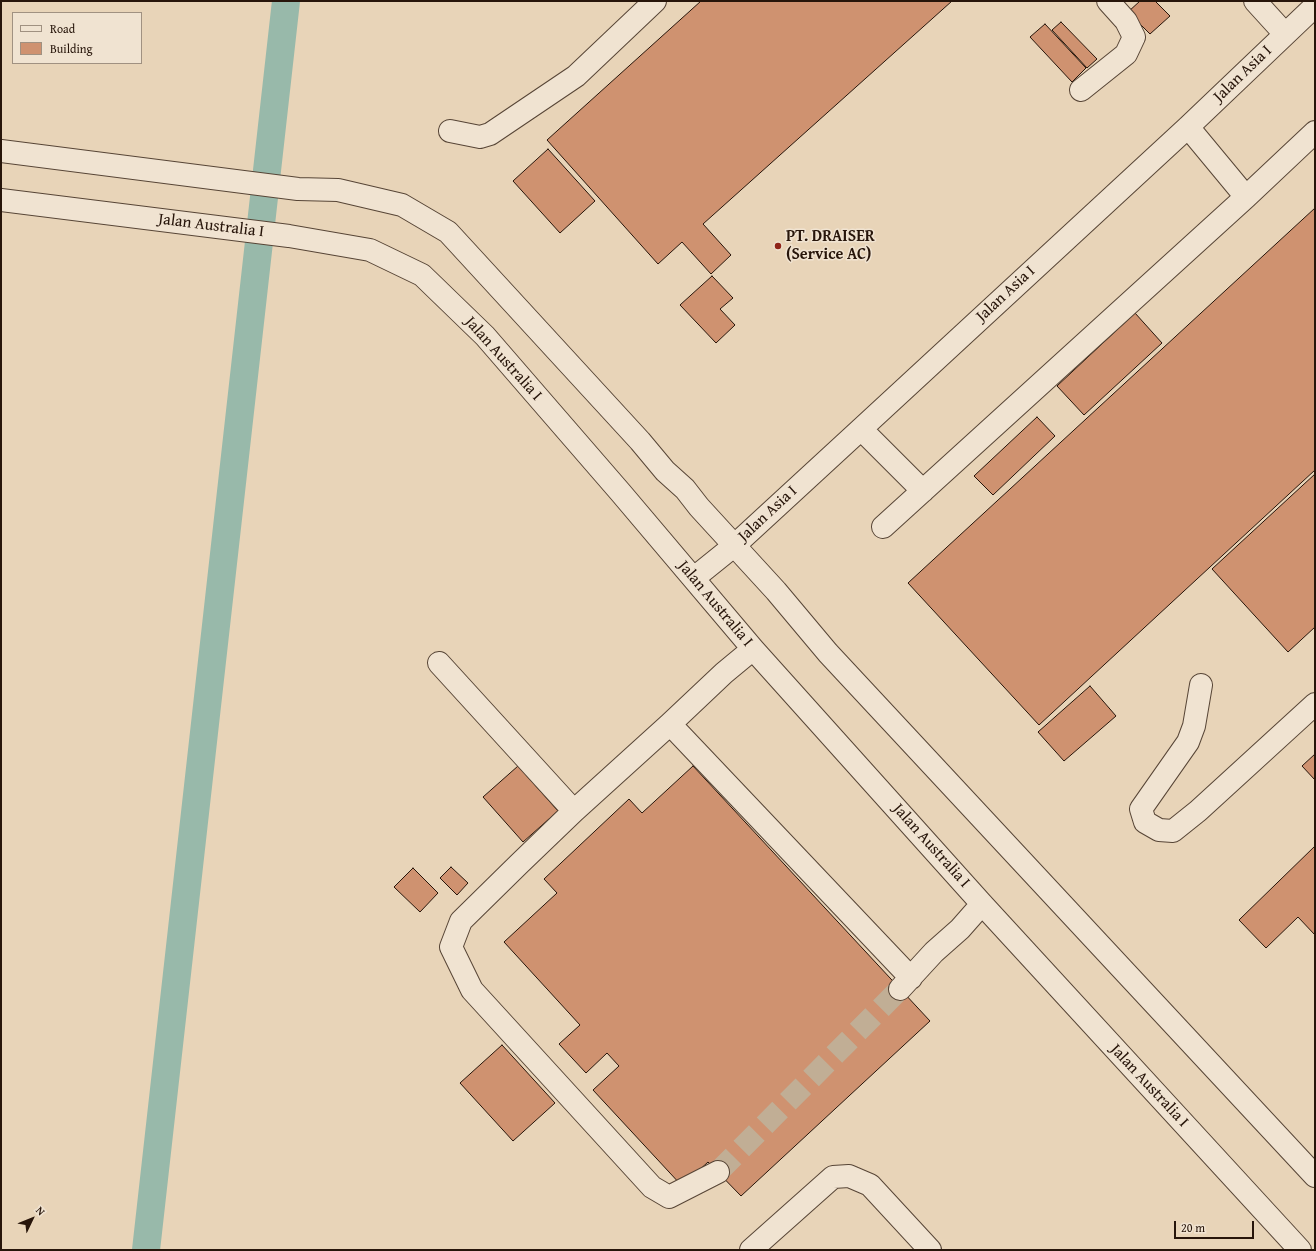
<!DOCTYPE html>
<style>
body{margin:0}
#map{position:relative;width:1316px;height:1251px;overflow:hidden;background:#e8d4b8;font-family:"Gentium Book Plus",serif}
canvas{display:block}
.frame{position:absolute;inset:0;border:2px solid #27150a;pointer-events:none}
.legend{position:absolute;left:12px;top:12px;width:130px;height:52px;box-sizing:border-box;background:#f0e3d1;border:1px solid #a09181;margin:0;padding:5px 7px;list-style:none;font-size:12px;color:#27150a}
.legend li{display:flex;align-items:center;gap:8px;height:20px}
.legend b{width:20px;border:1px solid #a09181}
.north{position:absolute;left:12px;top:1199px;width:40px;height:40px;-webkit-text-stroke:3px #f0e3d1;paint-order:stroke;rotate:47deg;font-size:11px;font-weight:700;line-height:16px;text-align:center;color:#27150a}
.north::after{content:'';display:block;margin:auto;width:14px;height:18px;background:#27150a;clip-path:polygon(50% 0,100% 100%,50% 72%,0 100%)}
.scale{position:absolute;left:1174px;top:1221px;width:80px;height:18px;box-sizing:border-box;border:2px solid #27150a;border-top:0;padding-left:5px;font-size:12px;line-height:14px;white-space:nowrap;color:#27150a;-webkit-text-stroke:3px #f0e3d1;paint-order:stroke}
</style>
<div id="map">
<canvas width="1316" height="1251"></canvas>
<div class="frame"></div>
<ul class="legend">
<li><b style="height:5px;background:#f0e3d1"></b>Road</li>
<li><b style="height:11px;background:#cf9270"></b>Building</li>
</ul>
<div class="north">N</div>
<div class="scale">20 m</div>
</div>
<script>
const ctx = document.querySelector('canvas').getContext('2d');
ctx.lineJoin = 'round';
function shape(rows) {
  const path = new Path2D();
  for (const r of rows) {
    path.moveTo(r[0], r[1]);
    for (let i = 2; i < r.length; i += 2) path.lineTo(r[i], r[i + 1]);
  }
  return path;
}
function stroke(path, color, width, dash) {
  ctx.strokeStyle = color;
  ctx.lineWidth = width;
  ctx.lineCap = dash ? 'butt' : 'round';
  ctx.setLineDash(dash || []);
  ctx.stroke(path);
}
function fillPath(path, color) {
  ctx.fillStyle = color;
  ctx.fill(path, 'evenodd');
}
function write(font, color, halo, rows, align = 'center') {
  ctx.font = font + ' "Gentium Book Plus",serif';
  ctx.lineWidth = 3;
  ctx.setLineDash([]);
  ctx.textBaseline = 'middle';
  ctx.strokeStyle = halo;
  ctx.fillStyle = color;
  for (const [text, x, y, turn = 0] of rows) {
    ctx.save();
    ctx.translate(x, y);
    ctx.rotate((+turn || 0) * Math.PI / 180);
    ctx.textAlign = isNaN(turn) ? turn : align;
    if (halo) ctx.strokeText(text, 0, 0);
    ctx.fillText(text, 0, 0);
    ctx.restore();
  }
}
stroke(shape([
 [146,1250,286,1]
]), '#98b9aa', 28);
const building = shape([
 [701,1,952,1,703,224,731,255,711,274,682,242,658,264,547,140,701,1],
 [1140,1,1155,1,1170,16,1150,34,1128,12,1140,1],
 [1061,22,1097,59,1087,68,1052,30,1061,22],
 [1045,24,1086,68,1072,82,1030,37,1045,24],
 [548,149,595,201,560,233,513,181,548,149],
 [1315,208,1315,470,1039,725,908,583,1315,208],
 [712,276,733,298,720,309,735,325,716,343,680,305,712,276],
 [1135,313,1162,343,1084,415,1057,386,1135,313],
 [1037,417,1055,436,993,495,974,476,1037,417],
 [1315,474,1315,627,1288,652,1212,569,1315,474],
 [1090,686,1116,716,1064,761,1038,732,1090,686],
 [1315,754,1315,780,1302,766,1315,754],
 [518,766,558,811,523,842,483,797,518,766],
 [693,766,930,1021,741,1196,708,1162,682,1186,593,1090,619,1066,607,1053,586,1073,559,1044,580,1025,504,942,557,893,544,879,629,799,642,813,693,766],
 [1315,846,1315,935,1298,917,1266,948,1239,920,1315,846],
 [451,867,468,883,457,895,440,878,451,867],
 [413,868,438,893,420,912,394,887,413,868],
 [502,1045,555,1103,513,1141,460,1083,502,1045]
]);
fillPath(building, '#cf9270');
stroke(building, '#27150a', 1);
stroke(shape([
 [718,1172,900,989]
]), '#c1ae95', 22, [22, 11]);
const minor = shape([
 [1255,1,1285,34],
 [1081,90,1126,54,1134,37,1126,21,1108,1],
 [1188,127,1246,197],
 [450,131,480,137,490,134,576,76,655,1],
 [1,151,298,189,338,190,402,205,448,232,640,441,665,471,685,489,699,507,776,591,828,653,1315,1176],
 [1,200,289,236,370,250,422,275,485,336,621,493,753,649,982,904,1300,1250],
 [861,429,923,491],
 [883,527,1246,197,1315,132],
 [694,578,735,545,861,429,1188,127,1315,6],
 [439,663,574,811],
 [1201,685,1194,726,1188,742,1141,809,1145,822,1159,830,1173,831,1198,811,1315,704],
 [670,724,911,978],
 [900,989,934,952,960,929,982,904],
 [718,1172,669,1197,652,1187,472,990,451,947,461,921,519,864,574,811,670,724,724,673,753,649],
 [751,1250,833,1177,849,1176,870,1185,930,1250]
]);
stroke(minor, '#574536', 24);
stroke(minor, '#f0e3d1', 22);
for (const [x, y, r, color] of [
 [778,246,4,"#8f2418"]
]) {
  const dot = new Path2D();
  dot.arc(x, y, r, 0, 2 * Math.PI);
  ctx.fillStyle = color;
  ctx.fill(dot);
  stroke(dot, '#f0e3d1', 1.5);
}
write('16px', '#27150a', '#f0e3d1', [
 ["Jalan Asia I",1243,74,-44],
 ["Jalan Australia I",211,226,7],
 ["Jalan Asia I",1006,294,-43],
 ["Jalan Australia I",503,359,48],
 ["Jalan Asia I",768,514,-43],
 ["Jalan Australia I",715,604,50],
 ["Jalan Australia I",931,846,48],
 ["Jalan Australia I",1149,1086,47]
]);
write('bold 16px', '#27150a', '#f0e3d1', [
 ["PT. DRAISER",786,237],
 ["(Service AC)",786,255]
], 'left');
</script>
